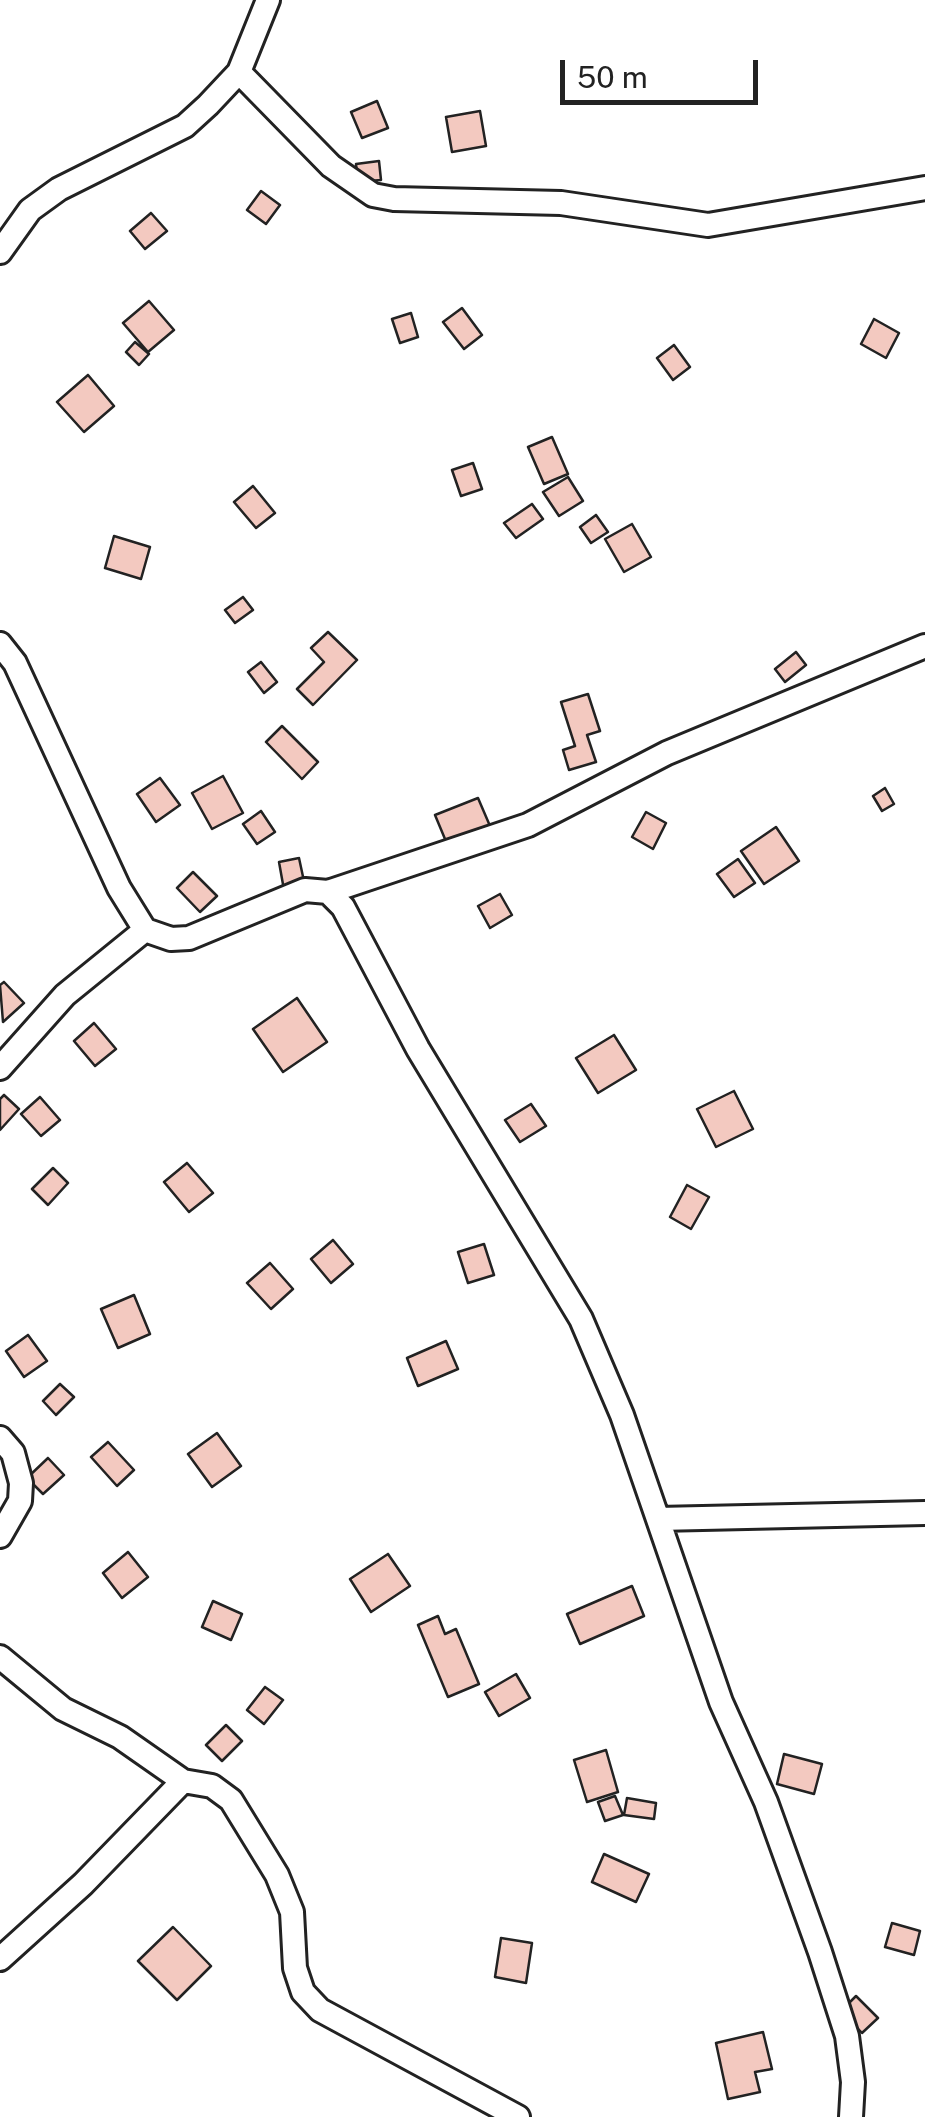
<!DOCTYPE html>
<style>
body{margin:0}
#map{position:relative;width:925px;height:2117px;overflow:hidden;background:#fff;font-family:"Public Sans",sans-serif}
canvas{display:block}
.scale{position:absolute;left:560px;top:60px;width:198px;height:45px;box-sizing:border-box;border:5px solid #222;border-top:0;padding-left:12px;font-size:30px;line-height:35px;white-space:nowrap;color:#222;-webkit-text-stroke:8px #fff;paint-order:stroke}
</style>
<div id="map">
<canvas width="925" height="2117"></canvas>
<div class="scale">50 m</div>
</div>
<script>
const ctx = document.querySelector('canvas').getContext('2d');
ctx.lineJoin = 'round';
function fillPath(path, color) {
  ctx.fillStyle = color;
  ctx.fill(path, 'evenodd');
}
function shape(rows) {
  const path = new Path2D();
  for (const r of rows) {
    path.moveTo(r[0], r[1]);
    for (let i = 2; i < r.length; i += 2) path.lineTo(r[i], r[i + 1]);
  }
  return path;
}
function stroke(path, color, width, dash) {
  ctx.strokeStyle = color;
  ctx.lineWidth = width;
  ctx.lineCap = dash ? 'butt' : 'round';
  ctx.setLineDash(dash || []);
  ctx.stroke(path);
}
const building = shape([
 [377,101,388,128,362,138,351,112,377,101],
 [480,111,486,146,452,152,446,117,480,111],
 [379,161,381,180,358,182,356,164,379,161],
 [261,191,280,205,266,224,247,210,261,191],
 [151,213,167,231,145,249,130,231,151,213],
 [149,301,174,330,148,352,123,323,149,301],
 [462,308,482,335,464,349,443,322,462,308],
 [411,313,418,337,400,343,392,319,411,313],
 [874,319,899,333,886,358,861,344,874,319],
 [135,342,149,354,139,365,126,352,135,342],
 [674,345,690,367,673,380,657,358,674,345],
 [88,375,114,406,84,432,57,402,88,375],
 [552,437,568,474,544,484,528,447,552,437],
 [473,463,482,489,461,496,452,470,473,463],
 [568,477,583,501,559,516,543,492,568,477],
 [253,486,275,513,256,528,234,502,253,486],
 [532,504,543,519,516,538,504,523,532,504],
 [596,515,608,532,591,543,580,527,596,515],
 [632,524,651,557,624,572,605,539,632,524],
 [114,536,150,547,141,579,105,568,114,536],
 [243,597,253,610,235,623,225,610,243,597],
 [328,632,357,660,313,705,297,689,324,662,311,648,328,632],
 [796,652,806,665,785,682,775,669,796,652],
 [261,662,277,682,264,693,248,672,261,662],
 [588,694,600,731,587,735,596,762,569,770,563,750,575,746,561,702,588,694],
 [282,726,318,762,302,779,266,742,282,726],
 [223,776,243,813,212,829,192,793,223,776],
 [160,778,180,805,156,822,137,794,160,778],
 [885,788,894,804,882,811,873,796,885,788],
 [478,798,493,833,450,851,435,815,478,798],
 [261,811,275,832,257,844,243,824,261,811],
 [646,812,666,823,653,849,632,837,646,812],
 [776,827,799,861,764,884,741,851,776,827],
 [299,858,305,886,284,890,279,862,299,858],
 [738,859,755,883,734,897,717,874,738,859],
 [193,872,217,896,200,912,177,888,193,872],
 [500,894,512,915,490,928,478,906,500,894],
 [4,982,24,1003,3,1022,0,985,4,982],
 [297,998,327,1042,283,1072,253,1029,297,998],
 [94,1023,116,1049,95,1066,74,1041,94,1023],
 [614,1035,636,1070,598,1093,576,1058,614,1035],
 [734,1091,753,1129,716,1147,697,1109,734,1091],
 [4,1095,19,1109,0,1130,0,1099,4,1095],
 [40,1097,60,1120,41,1136,21,1114,40,1097],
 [531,1104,546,1126,520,1142,505,1120,531,1104],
 [187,1163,213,1193,189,1212,164,1182,187,1163],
 [53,1168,68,1183,48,1205,32,1189,53,1168],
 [687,1185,709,1197,691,1229,670,1217,687,1185],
 [333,1240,353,1264,331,1283,311,1259,333,1240],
 [484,1244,494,1275,468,1283,458,1252,484,1244],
 [270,1263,293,1289,271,1309,247,1283,270,1263],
 [134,1295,150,1334,118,1348,101,1309,134,1295],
 [28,1335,47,1361,24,1377,6,1351,28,1335],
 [446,1341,458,1369,418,1386,407,1358,446,1341],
 [60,1384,74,1397,56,1415,43,1401,60,1384],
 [217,1433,241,1466,212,1487,188,1454,217,1433],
 [108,1442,134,1470,117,1486,91,1457,108,1442],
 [48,1458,64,1475,43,1494,27,1478,48,1458],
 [128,1552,148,1577,122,1598,103,1573,128,1552],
 [388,1554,410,1586,371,1612,350,1579,388,1554],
 [632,1586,644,1616,580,1644,567,1614,632,1586],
 [213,1601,242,1614,231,1640,202,1627,213,1601],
 [438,1616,445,1634,456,1629,479,1684,448,1697,418,1625,438,1616],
 [516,1674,530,1698,499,1716,485,1692,516,1674],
 [265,1687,283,1700,264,1724,247,1710,265,1687],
 [226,1725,242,1741,222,1761,206,1745,226,1725],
 [606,1750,618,1792,587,1802,574,1760,606,1750],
 [784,1754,822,1764,814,1794,777,1784,784,1754],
 [615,1796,623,1815,605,1821,598,1802,615,1796],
 [627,1798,656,1803,654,1819,624,1815,627,1798],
 [604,1854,649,1874,636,1902,592,1882,604,1854],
 [892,1923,920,1931,914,1955,885,1947,892,1923],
 [173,1927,211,1966,177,2000,138,1961,173,1927],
 [501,1938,532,1943,526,1983,495,1977,501,1938],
 [856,1996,878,2018,862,2033,841,2011,856,1996],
 [763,2032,772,2069,755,2072,760,2092,728,2099,716,2043,763,2032]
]);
fillPath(building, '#f3c9c0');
stroke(building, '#222', 2.5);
const street = shape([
 [239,72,331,166,373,195,394,199,561,203,708,225,925,188],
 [0,252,30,210,59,189,185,126,208,105,239,72,268,0],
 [0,644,15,663,119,888,145,930,171,939,189,938,305,890,328,892,343,907,418,1049,581,1319,622,1415,721,1702,766,1802,820,1952,847,2036,853,2082,851,2117],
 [328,892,528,825,667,753,925,646],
 [0,1068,65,995,145,930],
 [0,1438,13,1453,21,1483,20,1501,0,1536],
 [658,1519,925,1513],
 [0,1657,63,1709,120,1737,183,1781,212,1786,231,1800,277,1875,292,1912,295,1968,303,1992,320,2010,518,2117],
 [0,1959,83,1884,183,1781]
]);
stroke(street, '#222', 28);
stroke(street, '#fff', 22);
</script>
